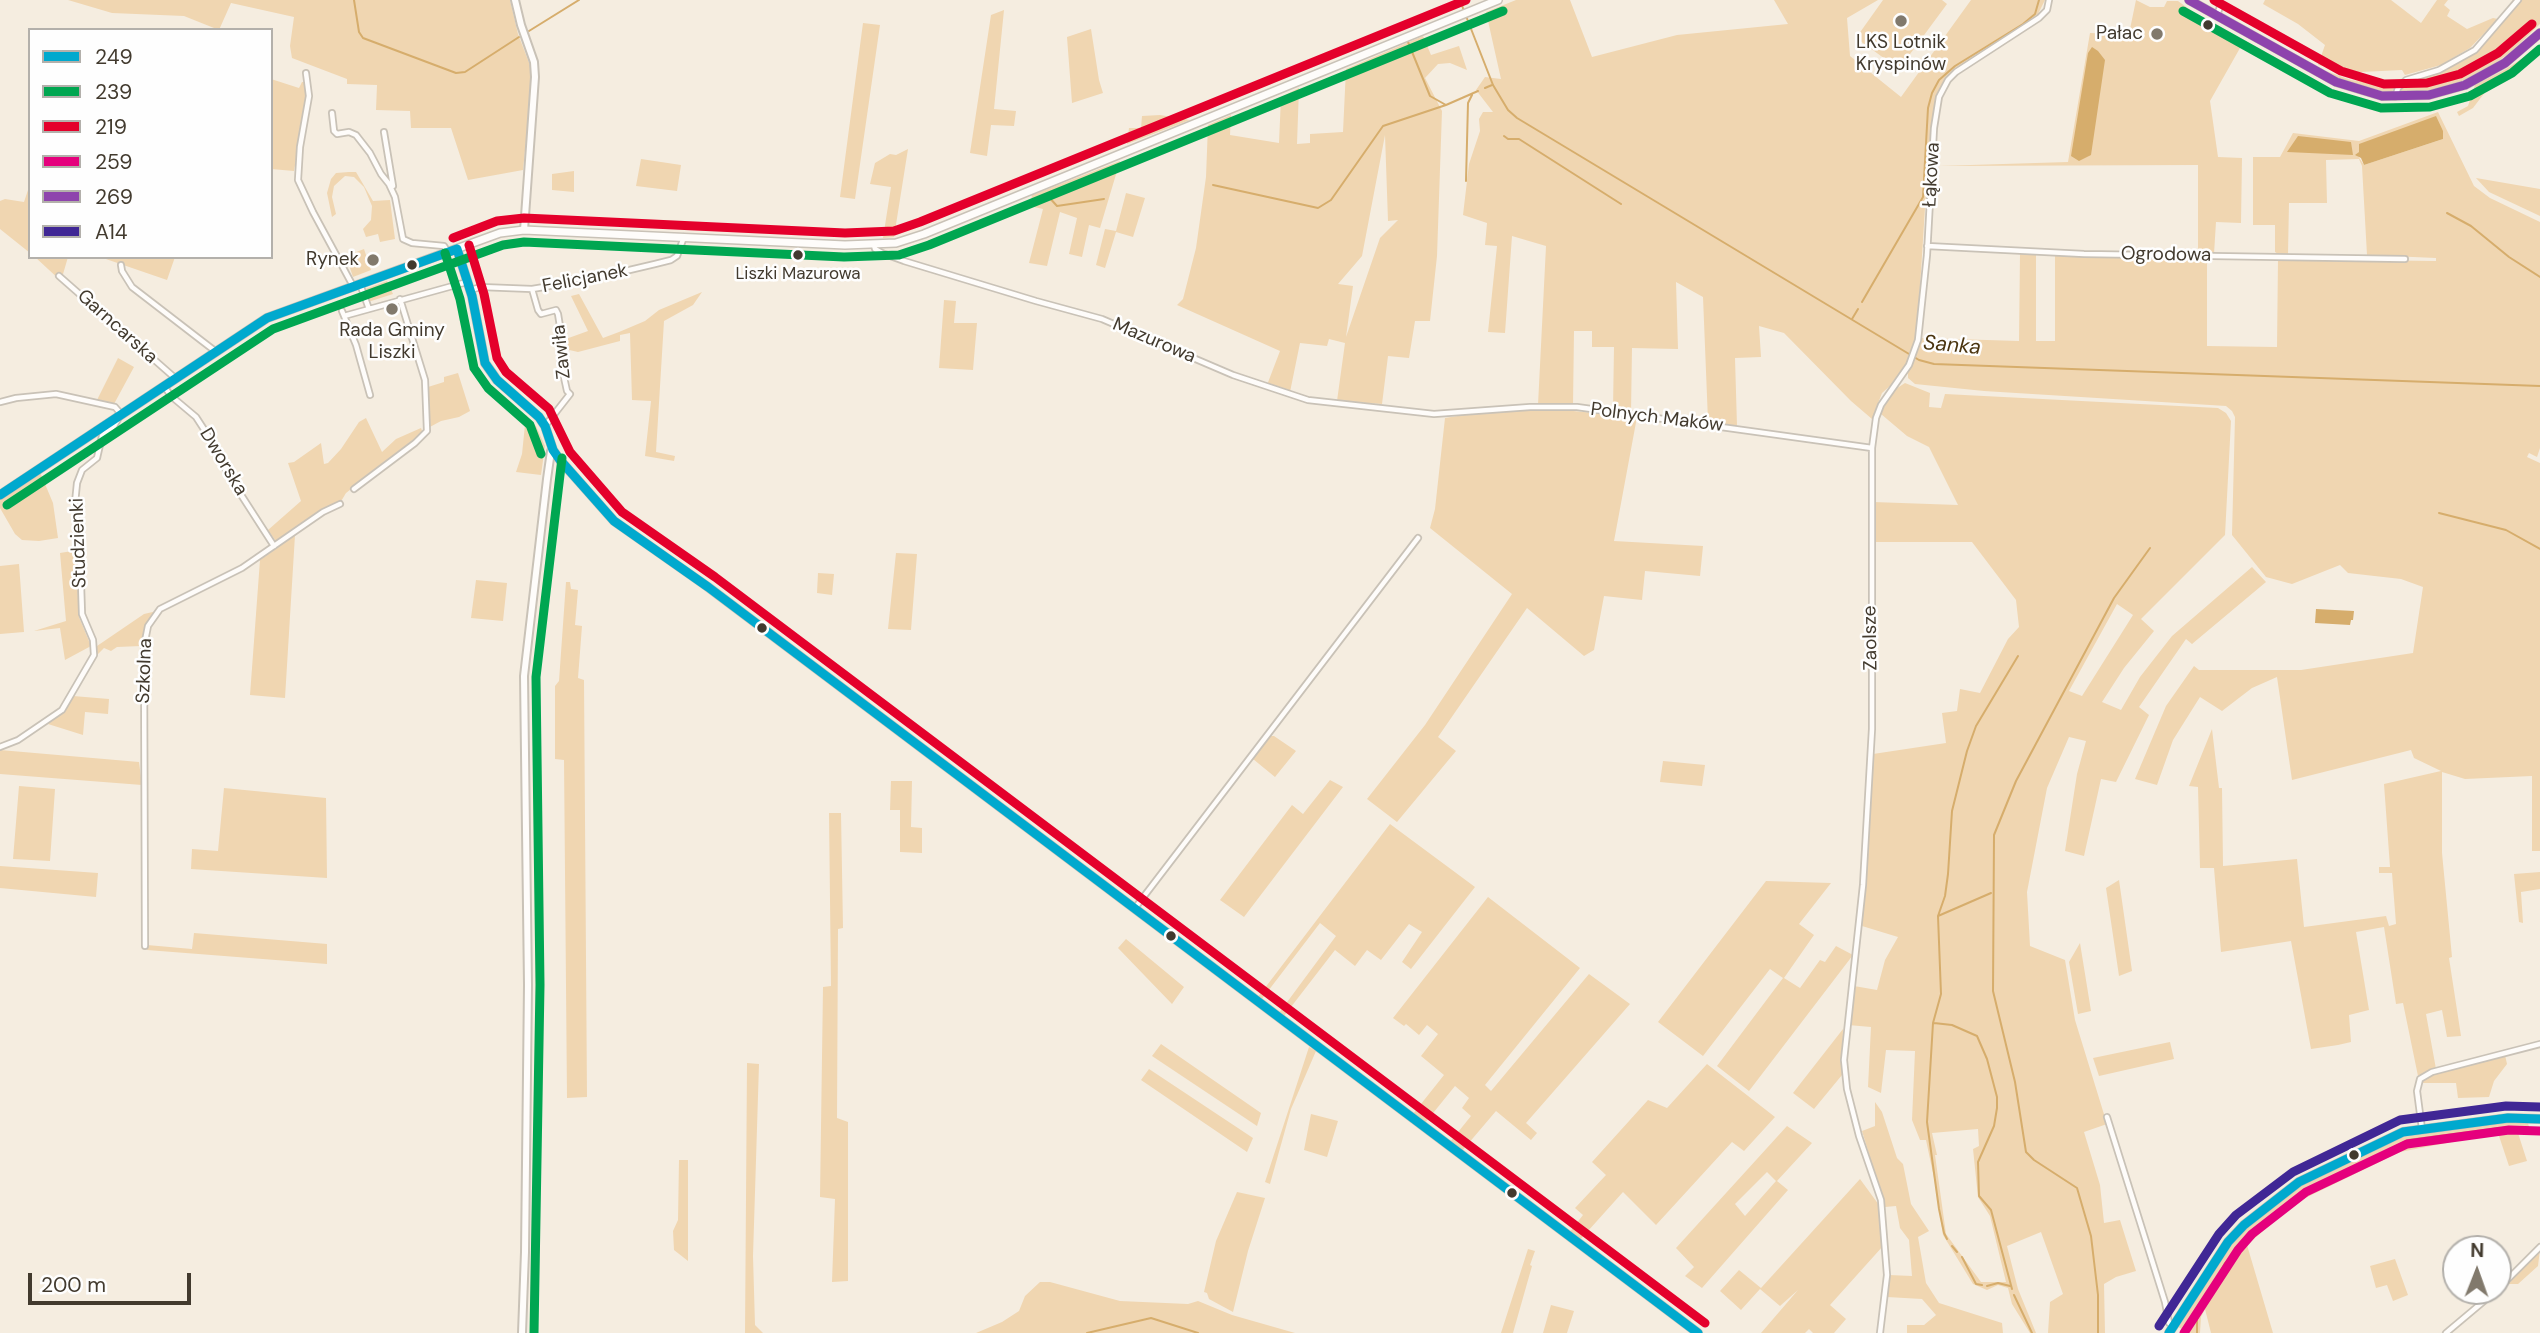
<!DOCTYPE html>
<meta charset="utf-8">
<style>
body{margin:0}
#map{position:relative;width:2540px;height:1333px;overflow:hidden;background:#f5ede0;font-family:"DM Sans",sans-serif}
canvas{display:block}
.legend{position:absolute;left:28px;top:28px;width:245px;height:231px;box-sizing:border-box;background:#fefefe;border:2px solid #b3b0ab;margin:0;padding:9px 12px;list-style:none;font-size:21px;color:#423a2e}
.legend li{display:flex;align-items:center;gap:14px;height:35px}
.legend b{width:35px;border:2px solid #b3b0ab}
.north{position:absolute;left:2442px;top:1235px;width:70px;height:70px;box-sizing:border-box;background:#fefefe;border:2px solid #b3b0ab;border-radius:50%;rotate:1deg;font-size:19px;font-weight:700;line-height:28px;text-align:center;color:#423a2e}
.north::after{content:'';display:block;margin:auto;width:24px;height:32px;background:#81796c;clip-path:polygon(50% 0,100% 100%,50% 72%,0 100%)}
.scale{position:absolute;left:28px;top:1273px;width:163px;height:32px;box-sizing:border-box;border:4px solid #423a2e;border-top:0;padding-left:9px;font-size:21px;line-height:24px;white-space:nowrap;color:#423a2e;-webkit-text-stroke:5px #fefefe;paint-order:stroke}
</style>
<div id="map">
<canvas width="2540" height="1333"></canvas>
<ul class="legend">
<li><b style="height:9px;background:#00a9ce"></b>249</li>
<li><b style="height:9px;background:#00a651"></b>239</li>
<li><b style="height:9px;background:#e4002b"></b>219</li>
<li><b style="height:9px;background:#e5007d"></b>259</li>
<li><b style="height:9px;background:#8e44ad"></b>269</li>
<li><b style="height:9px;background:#402795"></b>A14</li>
</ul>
<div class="north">N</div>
<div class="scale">200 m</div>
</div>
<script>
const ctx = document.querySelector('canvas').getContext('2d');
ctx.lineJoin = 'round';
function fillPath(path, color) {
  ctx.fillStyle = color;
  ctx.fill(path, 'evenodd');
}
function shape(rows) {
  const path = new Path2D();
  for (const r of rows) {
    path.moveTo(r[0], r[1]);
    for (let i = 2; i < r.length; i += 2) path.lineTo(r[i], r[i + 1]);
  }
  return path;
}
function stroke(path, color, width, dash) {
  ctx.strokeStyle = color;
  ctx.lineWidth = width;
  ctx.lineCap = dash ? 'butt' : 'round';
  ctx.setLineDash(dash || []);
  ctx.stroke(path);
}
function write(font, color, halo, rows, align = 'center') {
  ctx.font = font + ' "DM Sans",sans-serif';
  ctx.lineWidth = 5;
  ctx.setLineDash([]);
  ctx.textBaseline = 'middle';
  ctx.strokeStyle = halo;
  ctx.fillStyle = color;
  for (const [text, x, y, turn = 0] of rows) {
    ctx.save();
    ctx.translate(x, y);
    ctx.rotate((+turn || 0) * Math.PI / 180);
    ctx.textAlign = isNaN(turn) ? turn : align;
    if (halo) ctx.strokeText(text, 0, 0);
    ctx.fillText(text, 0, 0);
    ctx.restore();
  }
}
fillPath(shape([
 [68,0,510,0,518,34,533,73,523,170,468,180,451,128,411,128,410,111,376,110,377,85,347,84,347,79,292,58,290,46,294,17,231,3,219,30,184,16,112,13],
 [1516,0,1570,0,1592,57,1677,35,1788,24,1774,0,1878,0,1847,18,1850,56,1901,97,1971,0,2045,0,2037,16,1950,74,1939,90,1929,144,1917,335,1908,364,1898,379,1882,393,1872,419,1851,401,1784,333,1759,326,1761,357,1735,358,1737,426,1708,421,1703,297,1676,282,1678,349,1632,348,1631,412,1613,409,1614,347,1592,347,1592,331,1574,331,1573,405,1538,405,1546,246,1512,236,1505,333,1488,332,1497,246,1485,245,1487,223,1463,215,1469,164,1480,131,1479,119,1483,112,1493,112,1476,90,1485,77,1501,79,1486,12],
 [1883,0,1942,0,1947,4,1899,69,1856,38],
 [2136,0,2150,7,2164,7,2167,1,2178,1,2204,20,2244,41,2210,101,2218,157,2242,158,2241,223,2216,222,2214,254,2198,253,2198,165,1938,166,2068,162,2090,33,2129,34],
 [2265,0,2391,0,2421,23,2437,0,2448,0,2444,5,2450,10,2447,16,2467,29,2493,18,2498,19,2470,48,2441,65,2405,75,2402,70,2361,72,2357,74,2318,65,2325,45,2298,24,2263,4],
 [2522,0,2540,0,2540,24,2511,52,2481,73,2457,83,2434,90,2409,93,2401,93,2399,91,2405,83,2440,71,2478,49],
 [1004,10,994,109,1016,111,1014,126,991,125,987,156,970,153,991,15],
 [863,23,880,25,855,199,840,197],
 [1091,29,1099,80,1103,93,1072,103,1067,37],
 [1423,36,1431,55,1459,46,1467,70,1450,63,1438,64,1425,78,1442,111,1437,256,1430,321,1415,321,1409,358,1388,356,1382,404,1337,401,1345,343,1329,339,1327,346,1300,343,1290,392,1267,385,1280,351,1177,305,1183,299,1196,248,1206,177,1208,125,1231,115,1230,135,1279,143,1281,97,1299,88,1297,144,1310,143,1310,134,1343,132,1346,69],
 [1385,135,1388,221,1398,220,1380,238,1346,337,1353,286,1338,284,1362,256],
 [2538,48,2540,49,2540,55,2489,87,2473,108,2459,116,2457,112,2468,106,2475,85,2506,69],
 [2326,71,2351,80,2364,82,2395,80,2397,83,2392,92,2382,92,2344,82],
 [271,79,299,88,302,82,306,82,307,95,294,171,271,169],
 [2438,112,2474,186,2490,198,2540,222,2540,448,2537,457,2529,453,2527,457,2540,463,2540,851,2532,851,2532,776,2465,779,2442,772,2442,853,2452,957,2449,958,2461,1036,2447,1037,2442,1010,2426,1014,2436,1069,2418,1076,2403,1003,2396,1004,2384,927,2356,932,2369,1010,2349,1015,2351,1042,2338,1045,2311,1049,2291,941,2221,952,2214,868,2200,868,2198,787,2189,786,2212,729,2219,788,2222,788,2223,866,2297,859,2304,927,2386,916,2389,926,2396,924,2392,873,2379,873,2379,867,2390,867,2384,784,2441,771,2414,758,2411,750,2292,780,2277,677,2252,688,2222,711,2200,697,2173,740,2157,785,2135,779,2166,706,2194,666,2199,670,2301,670,2413,653,2423,587,2401,579,2348,573,2340,565,2292,584,2266,577,2232,535,2235,417,2232,411,2226,406,1984,391,1915,384,1908,378,1908,373,1922,338,2019,341,2020,254,2036,254,2036,341,2055,341,2055,255,2207,258,2207,346,2277,347,2278,259,2436,261,2436,258,2367,255,2362,166,2359,159,2326,160,2327,203,2289,203,2288,254,2278,254,2275,252,2275,225,2253,225,2253,157,2280,157,2293,133,2359,141],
 [2443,139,2364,165,2358,156,2359,152],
 [1160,115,1190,120,1127,144,1129,128,1141,128,1142,116],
 [908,149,894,237,883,238,891,187,870,184,875,163,890,154,896,155],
 [641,159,681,165,677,191,636,186],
 [1120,161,1100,228,1089,225,1082,257,1069,254,1077,218,1060,212,1047,266,1029,263,1043,209,1030,206,1032,195],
 [574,171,574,192,552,190,552,174],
 [349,172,356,172,373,201,390,200,395,239,380,242,378,234,366,237,363,229,371,220,372,206,364,187,354,177,345,176,334,186,332,197,336,214,332,217,327,193,331,179,336,173],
 [2476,178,2540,189,2540,216,2489,192],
 [30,184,30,253,0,229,0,201,5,199,24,202],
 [1126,193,1145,198,1133,237,1116,232,1105,268,1096,265,1105,229,1116,231],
 [364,249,371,270,353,277,346,256],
 [35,257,68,257,61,281],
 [100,257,175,257,167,280],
 [387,281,393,294,368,302,365,289],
 [702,292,693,305,664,321,656,452,675,456,674,461,645,456,651,401,632,400,630,333,620,335,620,341,578,352,565,349,563,340,588,331,571,296,579,294,603,338,619,332,645,321,659,310],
 [944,300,956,301,954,323,977,323,973,370,939,368],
 [118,358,134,367,114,404,97,400],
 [458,373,470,411,459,417,441,421,428,428,428,387,444,382,444,377],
 [1905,383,1930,393,1929,407,1941,408,1945,394,2218,408,2226,413,2231,421,2225,535,2141,619,2154,631,2124,668,2102,702,2121,710,2140,677,2172,636,2252,567,2266,582,2192,644,2186,639,2139,707,2149,715,2116,782,2101,779,2084,856,2065,851,2077,774,2086,741,2069,737,2047,788,2027,892,2030,946,2065,960,2075,1020,2107,1124,2084,1132,2100,1185,2104,1223,2120,1220,2136,1271,2116,1277,2104,1284,2105,1333,2048,1333,2050,1302,2063,1294,2041,1232,2007,1246,2018,1289,2036,1333,2030,1333,2012,1304,2008,1288,1998,1285,1987,1290,1973,1284,1943,1235,1934,1178,1926,1140,1920,1140,1912,1120,1915,1051,1886,1050,1881,1093,1868,1087,1871,1027,1848,1025,1854,986,1877,990,1885,960,1898,937,1862,926,1873,754,1946,743,1942,713,1957,711,1960,689,1980,693,2008,639,2019,627,2016,600,1972,542,1873,542,1873,502,1958,505,1929,447,1907,436,1881,414,1891,392],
 [2117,604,2133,615,2082,696,2069,691],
 [1978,1129,1979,1146,1973,1149,1978,1197,1990,1216,2006,1282,1981,1282,1946,1234,1935,1155,1937,1155,1932,1133],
 [1552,409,1637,417,1614,541,1703,546,1700,576,1645,571,1642,600,1604,596,1594,650,1584,656,1527,608,1438,737,1456,751,1397,822,1367,799,1425,725,1512,594,1430,528,1435,509,1445,418,1482,412],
 [526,415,536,426,545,446,541,475,516,472,522,454],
 [366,418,382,452,396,439,421,428,423,433,346,493,340,503,326,508,279,541,275,540,268,530,301,501,288,463,294,462,321,443,324,464,328,463,341,449,359,422],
 [40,472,53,503,58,538,39,541,22,540,15,534,0,508,0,499],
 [295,535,285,698,250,695,260,560],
 [78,550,79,617,91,646,65,660,60,628,34,631,66,621,60,553],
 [896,553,917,554,911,630,888,629],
 [19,564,24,632,0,634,0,566],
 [818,573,834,574,832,595,817,593],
 [476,580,507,583,503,621,471,618],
 [566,582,570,582,571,589,578,590,575,625,582,626,578,678,584,680,587,1097,567,1098,564,760,555,759,555,686,559,681],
 [157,611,144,631,141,646,117,647,111,651,104,648,94,658,97,646,144,614],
 [73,696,109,699,108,714,85,712,83,735,48,724,63,711],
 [1270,736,1274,736,1296,751,1275,777,1253,759],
 [0,750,139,762,142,785,0,774],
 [1663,761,1705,765,1702,786,1660,782],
 [1330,780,1343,787,1244,917,1220,900,1292,805,1303,814],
 [891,781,912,781,911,827,922,828,922,853,900,852,900,810,890,810],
 [19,786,55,789,50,861,13,859],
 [224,788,326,798,327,878,191,869,192,849,218,851],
 [829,813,841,813,843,928,838,929,837,1118,848,1122,848,1281,832,1282,835,1199,820,1197,823,987,831,986],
 [1390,824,1475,887,1411,969,1402,962,1422,932,1409,924,1381,960,1367,950,1355,966,1335,950,1284,1016,1279,1013,1336,936,1320,923,1262,999,1258,997],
 [0,866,98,873,96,897,0,888],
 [2540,872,2540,889,2521,892,2523,923,2519,922,2514,874],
 [2119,880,2132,971,2119,976,2106,888],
 [1766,881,1831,883,1799,924,1814,935,1784,978,1800,988,1820,960,1825,962,1836,946,1853,955,1749,1091,1717,1066,1783,978,1770,969,1703,1056,1658,1022],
 [1488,897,1580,968,1485,1085,1491,1091,1589,974,1630,1004,1526,1123,1537,1133,1531,1140,1496,1111,1462,1151,1450,1142,1471,1116,1462,1108,1469,1098,1455,1086,1425,1123,1413,1114,1444,1075,1421,1056,1438,1034,1427,1025,1419,1035,1406,1024,1404,1026,1393,1018],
 [194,933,327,944,327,964,147,950,147,945,192,949],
 [1126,939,1184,987,1172,1004,1118,948],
 [2080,943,2091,1011,2078,1014,2069,962],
 [1843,1029,1842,1075,1814,1109,1793,1093],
 [2170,1042,2174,1059,2099,1076,2093,1058],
 [1161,1044,1261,1113,1257,1126,1152,1056],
 [1309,1047,1316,1051,1291,1109,1270,1184,1265,1182],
 [2505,1055,2507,1064,2494,1081,2489,1097,2458,1098,2456,1083,2419,1083,2433,1074],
 [747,1063,759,1064,753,1256,755,1325,763,1333,745,1333],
 [1707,1064,1775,1117,1744,1151,1732,1142,1656,1225,1623,1192,1579,1241,1569,1233,1583,1215,1575,1208,1606,1175,1592,1162,1648,1100,1667,1108],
 [1149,1069,1253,1138,1247,1152,1141,1080],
 [1875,1102,1882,1112,1897,1158,1903,1164,1911,1204,1929,1231,1918,1237,1926,1283,1939,1303,2002,1323,2003,1333,1907,1333,1907,1325,1924,1325,1936,1315,1922,1299,1887,1297,1889,1275,1912,1276,1909,1240,1900,1228,1896,1206,1885,1207,1862,1131,1875,1126],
 [1311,1114,1338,1121,1327,1157,1304,1150],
 [2527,1120,2530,1130,2517,1130,2527,1161,2509,1166,2498,1133,2400,1152,2295,1203,2247,1245,2273,1333,2211,1333,2205,1309,2201,1317,2200,1333,2190,1333,2178,1327,2232,1242,2267,1209,2303,1182,2399,1138,2499,1121],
 [1787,1126,1812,1143,1777,1181,1788,1190,1702,1288,1685,1276,1694,1267,1676,1248],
 [1767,1172,1776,1181,1745,1216,1735,1204],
 [679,1160,688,1160,688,1261,674,1250,673,1231,678,1220],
 [1860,1179,1879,1205,1883,1246,1830,1305,1846,1319,1834,1333,1813,1333,1809,1329,1805,1333,1761,1333,1798,1290,1780,1306,1760,1289,1741,1310,1720,1291,1739,1270,1761,1288],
 [1237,1192,1265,1198,1248,1251,1233,1312,1209,1299,1207,1293,1204,1292,1216,1241],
 [1528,1249,1535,1251,1530,1265,1532,1266,1513,1333,1501,1333],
 [2540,1249,2538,1266,2518,1284,2506,1284],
 [2395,1259,2408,1295,2393,1301,2387,1285,2376,1288,2370,1266],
 [1040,1282,1050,1282,1120,1301,1188,1304,1198,1301,1232,1315,1295,1333,976,1333,1002,1322,1019,1311,1025,1296],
 [1551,1305,1574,1311,1567,1333,1543,1333]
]), '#f0d6b1');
fillPath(shape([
 [2092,47,2098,51,2105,60,2091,155,2079,161,2071,156,2088,53],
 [2436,116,2443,131,2443,139,2364,165,2361,158,2355,155,2359,152,2359,144],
 [2298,136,2351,142,2353,155,2287,152],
 [2316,609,2354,611,2353,620,2351,620,2350,625,2315,623]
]), '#d6ad6c');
stroke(shape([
 [354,0,359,32,363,38,456,73,465,72,519,37],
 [1460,0,1464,11],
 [1466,16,1493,85,1508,110,1517,118,1919,360,1934,364,2540,386],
 [529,31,579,0],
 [1408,42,1430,96,1446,105,1478,91],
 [1485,88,1492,85],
 [1504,136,1508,139,1519,139,1621,204],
 [1466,181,1468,103,1472,95],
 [1213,185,1318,208,1331,200,1383,126,1446,105],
 [1047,195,1057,206,1104,199],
 [2447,213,2471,226,2509,257,2540,277],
 [1862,302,1923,197,1928,108,1932,93,1939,80,1955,66,2023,24,2035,14,2039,0],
 [1852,319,1858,309],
 [2439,513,2506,530,2540,549],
 [1938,916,1991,893],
 [1934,1023,1952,1025,1977,1036,1987,1059,1997,1097,1997,1108,1994,1126,1978,1162,1979,1196,1991,1210,2012,1289],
 [2539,1128,2540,1128],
 [1947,1239,1944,1233,1939,1209,1927,1122,1933,1023,1941,994,1938,916,1945,896,1948,874,1952,811,1967,751,1976,726,2018,656],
 [1952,1246,1957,1252],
 [1962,1257,1976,1284,1982,1285],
 [1987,1286,1998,1283,2010,1286],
 [2014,1295,2032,1333],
 [1087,1333,1151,1318,1198,1333],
 [2098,1333,2098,1295,2091,1236,2077,1188,2034,1160,2026,1152,2015,1082,1993,991,1994,835,2016,781,2114,598,2150,548],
 [2197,1333,2197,1319,2225,1263,2300,1195,2408,1140,2499,1128,2528,1127]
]), '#d6ad6c', 2);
const minor = shape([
 [2217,15,2220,7,2218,0],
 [306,73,309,96,300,147,298,180,313,212,353,286],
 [2395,97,2398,88,2406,80,2439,70,2475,50,2518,0],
 [332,113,334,131,337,134,349,132,356,135,370,153,381,174,389,184,395,197,403,239,412,243,444,246,448,252],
 [384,132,393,186],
 [874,245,875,249,882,253,904,261,1036,301,1102,319,1233,375,1308,400,1434,414,1530,407,1577,407,1872,448],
 [1927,246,2084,254,2405,259],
 [121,265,122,271,132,287,215,351],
 [59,276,175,378],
 [360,284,369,309],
 [532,289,538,310,541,314,556,310,558,314,563,345,560,359,567,391,570,394,545,426],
 [470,290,481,287,532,289,550,286,565,280,604,276,655,264,671,260,677,256,684,237],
 [342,311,356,345,370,395],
 [344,316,467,282],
 [164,386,171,396,196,417,220,454,227,473,274,546],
 [0,402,16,398,56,394,115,407,121,414,114,426,102,436,97,458,82,470,77,483,75,503,80,554,82,614,93,640,94,655,62,710,18,740,0,747],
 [354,489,415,443,427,431,425,380,400,299],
 [1135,908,1418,538],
 [145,946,144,646,148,626,160,609,242,568,323,512,340,504],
 [2107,1117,2165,1302,2169,1323,2173,1326],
 [2422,1129,2417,1091,2420,1079,2432,1072,2540,1044],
 [2498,1289,2540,1247],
 [1880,1333,1887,1275,1881,1200,1859,1136,1847,1089,1844,1060,1863,885,1872,729,1872,448,1876,418,1881,405,1909,365,1918,340,1927,255,1934,128,1939,97,1948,80,1956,72,2039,18,2047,10,2049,0],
 [2446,1333,2496,1291]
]);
const tertiary = shape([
 [515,0,521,25,534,62,535,77,524,230],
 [457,249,472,296,485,363,497,380,539,417,545,426,553,450,560,460,614,521,708,587,1698,1333],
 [522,1333,525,1252,528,985,524,676,547,479,551,451,553,450],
 [2169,1333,2228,1242,2244,1225,2299,1182,2403,1132,2508,1118,2540,1119]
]);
const secondary = shape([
 [2189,0,2336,82,2382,96,2429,95,2465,85,2505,63,2540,33],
 [0,495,267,318,500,233,524,230,845,245,896,243,924,234,1498,0]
]);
stroke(minor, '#c9c2b7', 8);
stroke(tertiary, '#c9c2b7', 10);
stroke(secondary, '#c9c2b7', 10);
stroke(minor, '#fefcfa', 4.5);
stroke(tertiary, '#fefcfa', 6);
stroke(secondary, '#fefcfa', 7);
stroke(shape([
 [457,249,472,296,485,363,497,380,539,417,545,426,553,450,560,460,614,521,708,587,1698,1333],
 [0,495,267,318,457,249],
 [2169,1333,2228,1242,2244,1225,2299,1182,2403,1132,2508,1118,2540,1119]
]), '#00a9ce', 9);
stroke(shape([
 [2183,11,2330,93,2381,108,2430,107,2470,96,2512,73,2540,49],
 [445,253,460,299,474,368,488,388,530,425,541,454],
 [7,505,273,329,503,245,524,242,844,257,899,255,929,245,1503,11],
 [534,1333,540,985,536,677,562,458]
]), '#00a651', 9);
stroke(shape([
 [2214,0,2341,71,2384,84,2427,83,2460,74,2498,53,2532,24],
 [453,238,497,221,524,218,845,233,894,231,920,222,1466,0],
 [469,245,484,294,497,358,506,372,549,409,570,452,622,512,715,577,1705,1323]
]), '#e4002b', 9);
stroke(shape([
 [2184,1333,2238,1250,2252,1234,2306,1192,2407,1144,2509,1130,2540,1131]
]), '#e5007d', 9);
stroke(shape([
 [2189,0,2336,82,2382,96,2429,95,2465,85,2505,63,2540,33]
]), '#8e44ad', 9);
stroke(shape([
 [2159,1326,2219,1234,2236,1215,2293,1172,2400,1120,2506,1106,2540,1107]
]), '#402795', 9);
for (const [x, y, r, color] of [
 [1901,21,7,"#81796c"],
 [2208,25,6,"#423a2e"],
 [2157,34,7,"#81796c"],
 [798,255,6,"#423a2e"],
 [373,260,7,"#81796c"],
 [412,265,6,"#423a2e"],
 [392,309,7,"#81796c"],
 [762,628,6,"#423a2e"],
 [1171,936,6,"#423a2e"],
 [2354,1155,6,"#423a2e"],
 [1512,1193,6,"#423a2e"]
]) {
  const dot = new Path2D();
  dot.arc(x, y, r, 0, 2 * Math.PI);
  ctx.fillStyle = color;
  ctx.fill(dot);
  stroke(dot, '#fefefe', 2.5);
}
write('17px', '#423a2e', '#fefefe', [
 ["Liszki Mazurowa",798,275]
]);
write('19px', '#423a2e', '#fefefe', [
 ["Pałac",2143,34],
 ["LKS Lotnik",1901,43,"center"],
 ["Kryspinów",1901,65,"center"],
 ["Rynek",359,260],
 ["Rada Gminy",392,331,"center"],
 ["Liszki",392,353,"center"]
], 'right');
write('19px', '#423a2e', '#fefefe', [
 ["Łąkowa",1932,175,-87],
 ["Ogrodowa",2166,255,1],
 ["Felicjanek",585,279,-11],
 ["Garncarska",117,327,42],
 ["Mazurowa",1154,341,23],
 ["Zawiła",562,352,-96],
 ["Polnych Maków",1657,418,7],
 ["Dworska",223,462,59],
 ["Studzienki",79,543,-92],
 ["Zaolsze",1871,638,-91],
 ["Szkolna",145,671,-88]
]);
write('italic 21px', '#4a340f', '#fefefe', [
 ["Sanka",1952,346,5]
]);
</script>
